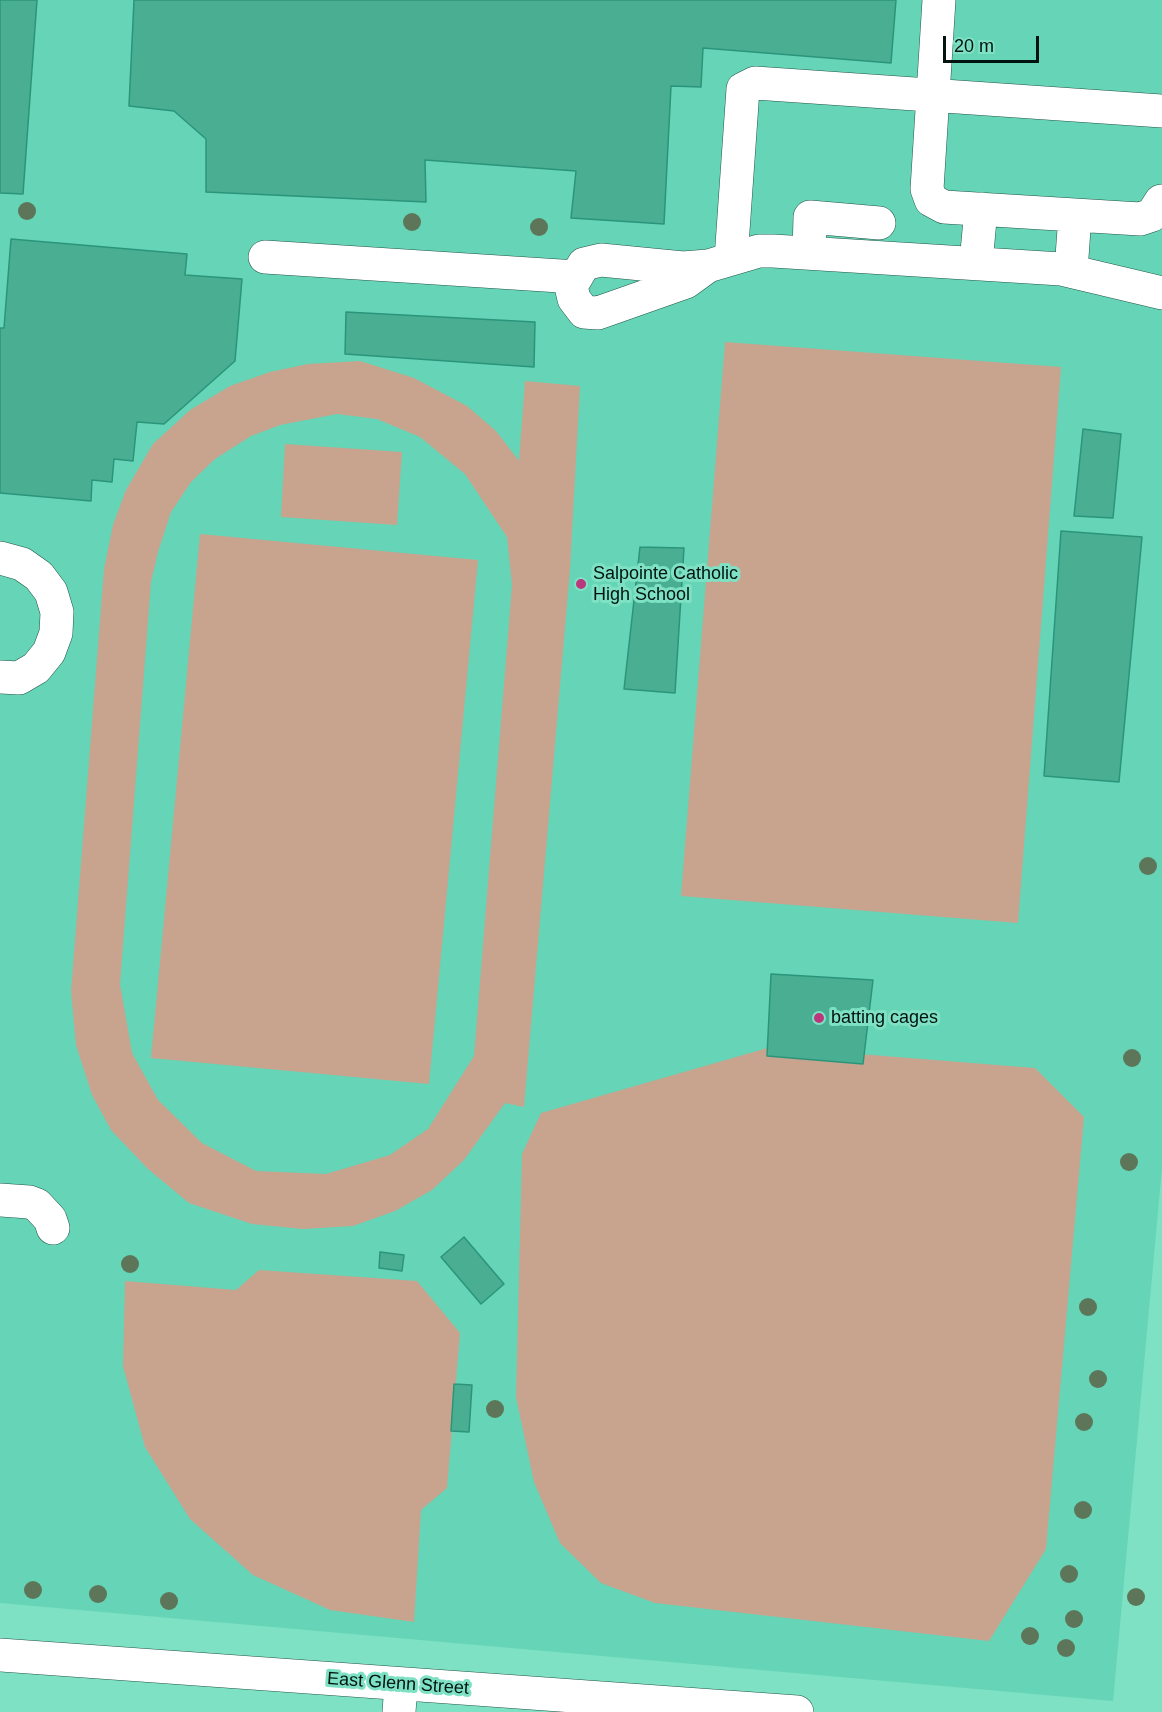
<!DOCTYPE html>
<style>
body{margin:0}
#map{position:relative;width:1162px;height:1712px;overflow:hidden;background:#7ee1c3;font-family:Helvetica,sans-serif}
canvas{display:block}
.scale{position:absolute;left:943px;top:36px;width:96px;height:27px;box-sizing:border-box;border:3px solid #01140f;border-top:0;padding-left:8px;font-size:18px;line-height:21px;white-space:nowrap;color:#01140f;-webkit-text-stroke:4px #7ee1c3;paint-order:stroke}
</style>
<div id="map">
<canvas width="1162" height="1712"></canvas>
<div class="scale">20 m</div>
</div>
<script>
const ctx = document.querySelector('canvas').getContext('2d');
ctx.lineJoin = 'round';
function fillPath(path, color) {
  ctx.fillStyle = color;
  ctx.fill(path, 'evenodd');
}
function shape(rows) {
  const path = new Path2D();
  for (const r of rows) {
    path.moveTo(r[0], r[1]);
    for (let i = 2; i < r.length; i += 2) path.lineTo(r[i], r[i + 1]);
  }
  return path;
}
function stroke(path, color, width, dash) {
  ctx.strokeStyle = color;
  ctx.lineWidth = width;
  ctx.lineCap = dash ? 'butt' : 'round';
  ctx.setLineDash(dash || []);
  ctx.stroke(path);
}
function write(font, color, halo, rows, align = 'center') {
  ctx.font = font + ' Helvetica,sans-serif';
  ctx.lineWidth = 6;
  ctx.setLineDash([]);
  ctx.textBaseline = 'middle';
  ctx.strokeStyle = halo;
  ctx.fillStyle = color;
  for (const [text, x, y, turn = 0] of rows) {
    ctx.save();
    ctx.translate(x, y);
    ctx.rotate((+turn || 0) * Math.PI / 180);
    ctx.textAlign = isNaN(turn) ? turn : align;
    if (halo) ctx.strokeText(text, 0, 0);
    ctx.fillText(text, 0, 0);
    ctx.restore();
  }
}
fillPath(shape([
 [0,0,1162,0,1162,1168,1113,1701,0,1603]
]), '#66d4b6');
fillPath(shape([
 [725,342,1061,367,1018,923,681,896],
 [360,361,414,378,467,406,496,431,519,461,525,381,580,386,570,569,524,1107,505,1103,464,1160,432,1190,395,1211,353,1226,303,1229,252,1224,189,1203,148,1169,111,1130,92,1095,76,1045,71,991,104,569,113,525,126,490,153,444,190,410,230,386,270,372,308,364],
 [337,414,377,419,420,437,465,474,507,537,512,585,474,1056,428,1129,390,1155,326,1174,256,1171,202,1143,158,1100,132,1053,120,984,151,582,158,552,171,512,191,482,215,459,251,436,280,425],
 [285,444,402,452,397,525,281,517],
 [200,534,478,560,429,1084,151,1058],
 [771,1047,1035,1068,1084,1117,1046,1549,989,1641,655,1603,601,1583,560,1543,534,1482,516,1397,522,1154,541,1113],
 [259,1270,417,1281,460,1333,447,1488,421,1510,414,1622,330,1610,253,1575,190,1519,145,1447,123,1366,125,1281,236,1290]
]), '#c8a48e');
const building = shape([
 [0,0,37,0,23,194,0,193,0,0],
 [134,0,896,0,891,63,703,48,701,87,671,86,664,224,571,218,576,171,425,160,426,202,206,192,206,139,174,111,129,106,134,0],
 [11,239,187,254,185,275,242,279,235,361,164,424,137,422,133,461,114,459,112,482,92,480,91,501,0,493,0,328,4,328,11,239],
 [346,312,535,322,534,367,345,354,346,312],
 [1083,429,1121,434,1113,518,1074,516,1083,429],
 [1061,531,1142,537,1119,782,1044,776,1061,531],
 [640,547,684,548,675,693,624,689,640,547],
 [771,974,873,980,863,1064,767,1056,771,974],
 [464,1237,504,1284,481,1304,441,1257,464,1237],
 [380,1252,404,1255,402,1271,379,1268,380,1252],
 [454,1384,472,1385,469,1432,451,1431,454,1384]
]);
fillPath(building, '#49ae92');
stroke(building, '#2b957b', 1.5);
const minor = shape([
 [939,0,927,189,931,200,944,207,1140,219,1152,215,1161,201],
 [809,253,810,217,879,223],
 [265,257,576,277],
 [731,259,743,89,755,83,1162,111],
 [976,263,981,209],
 [708,266,686,282,598,313,584,312,574,299,571,286,584,264,601,260,683,268,708,266,759,251,773,251,1061,269,1162,293],
 [1071,271,1075,215],
 [0,558,22,564,39,576,51,592,57,612,56,633,49,652,36,668,19,678,0,677],
 [0,1200,29,1202,37,1205,50,1219,53,1228],
 [0,1655,797,1712],
 [399,1712,401,1684]
]);
stroke(minor, '#205647', 34);
stroke(minor, '#fff', 33);
ctx.fillStyle = '#5d7659';
for (const [x, y] of [
 [27,211],
 [412,222],
 [539,227],
 [1148,866],
 [1132,1058],
 [1129,1162],
 [130,1264],
 [1088,1307],
 [1098,1379],
 [495,1409],
 [1084,1422],
 [1083,1510],
 [1069,1574],
 [33,1590],
 [98,1594],
 [1136,1597],
 [169,1601],
 [1074,1619],
 [1030,1636],
 [1066,1648]
]) {
  ctx.beginPath();
  ctx.arc(x, y, 9, 0, 2 * Math.PI);
  ctx.fill();
}
for (const [x, y, r, color] of [
 [581,584,6,"#bb377c"],
 [819,1018,6,"#bb377c"]
]) {
  const dot = new Path2D();
  dot.arc(x, y, r, 0, 2 * Math.PI);
  ctx.fillStyle = color;
  ctx.fill(dot);
  stroke(dot, '#7ee1c3', 2);
}
write('18px', '#01140f', '#7ee1c3', [
 ["Salpointe Catholic",593,574],
 ["High School",593,595],
 ["batting cages",831,1018]
], 'left');
write('18px', '#01140f', '#7ee1c3', [
 ["East Glenn Street",398,1684,4]
]);
</script>
